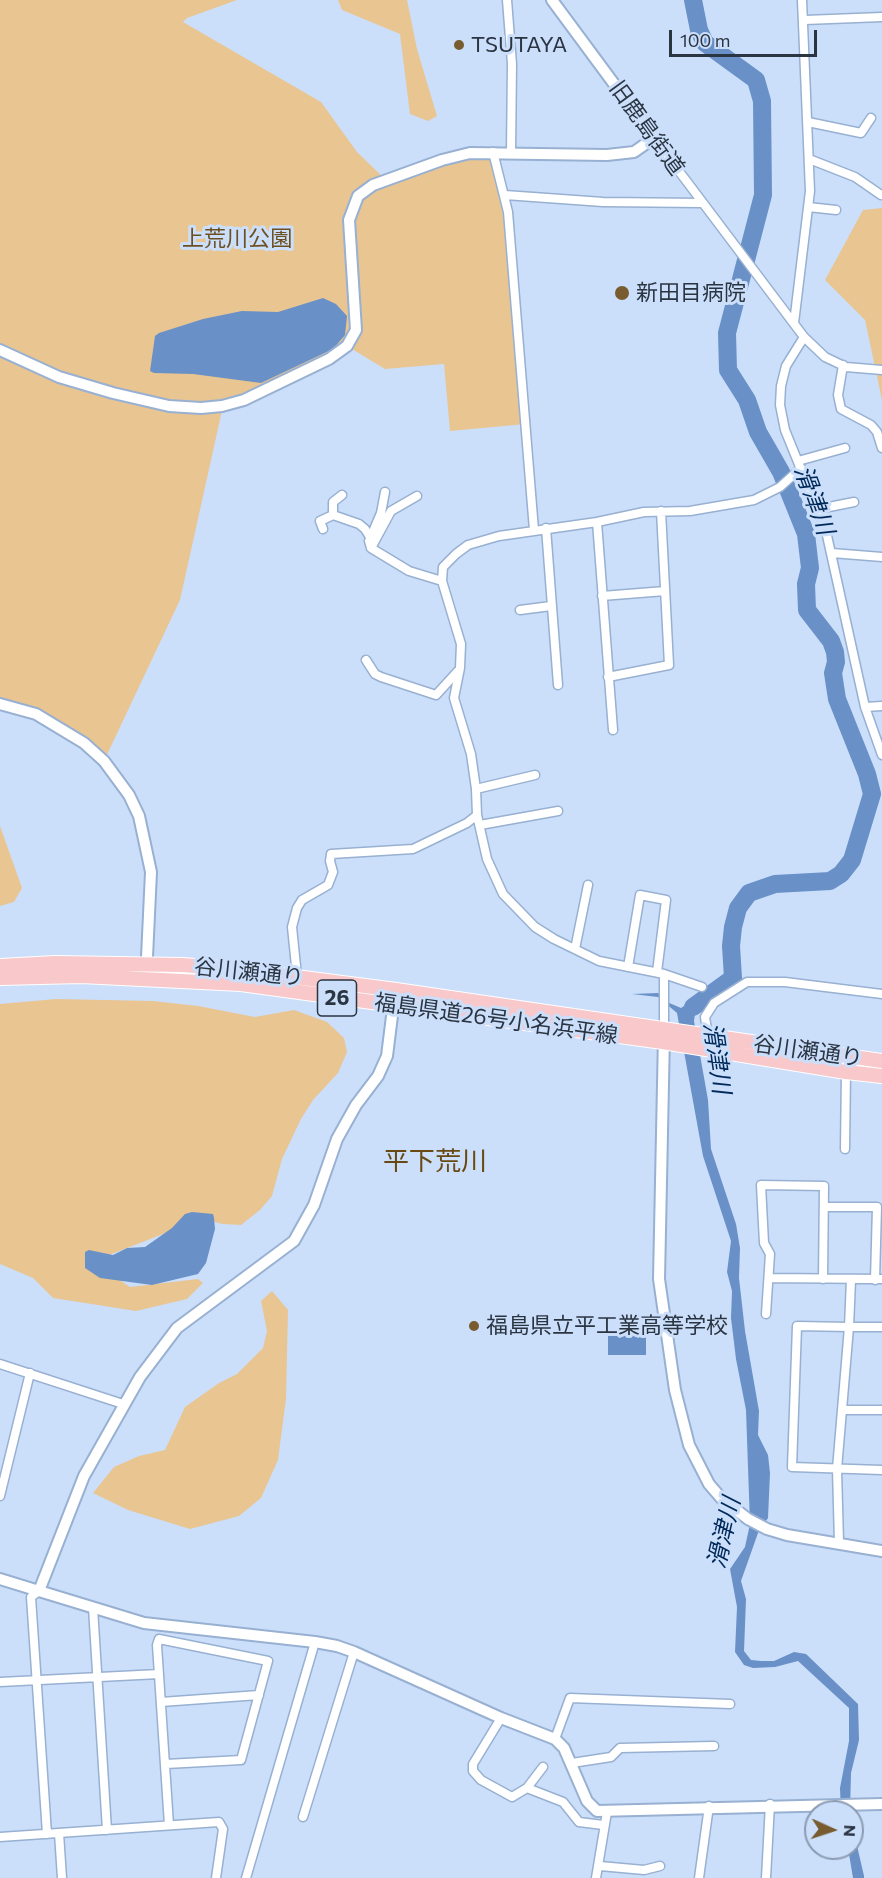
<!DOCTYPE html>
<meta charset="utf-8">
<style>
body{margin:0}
#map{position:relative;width:882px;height:1878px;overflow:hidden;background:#cbdffb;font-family:Commissioner,sans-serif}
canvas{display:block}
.north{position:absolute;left:804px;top:1800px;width:60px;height:60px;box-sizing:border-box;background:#cbdffb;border:2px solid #8b9bb1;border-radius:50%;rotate:93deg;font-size:16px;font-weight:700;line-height:24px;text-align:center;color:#2b3542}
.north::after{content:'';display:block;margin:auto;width:21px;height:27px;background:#785b2f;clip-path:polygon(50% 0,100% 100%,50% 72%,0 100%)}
.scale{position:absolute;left:669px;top:30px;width:148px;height:27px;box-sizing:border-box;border:3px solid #2b3542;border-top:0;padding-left:8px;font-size:18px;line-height:21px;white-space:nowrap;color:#2b3542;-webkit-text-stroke:4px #cbdffb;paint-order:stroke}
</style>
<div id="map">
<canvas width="882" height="1878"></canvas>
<div class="north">N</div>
<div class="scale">100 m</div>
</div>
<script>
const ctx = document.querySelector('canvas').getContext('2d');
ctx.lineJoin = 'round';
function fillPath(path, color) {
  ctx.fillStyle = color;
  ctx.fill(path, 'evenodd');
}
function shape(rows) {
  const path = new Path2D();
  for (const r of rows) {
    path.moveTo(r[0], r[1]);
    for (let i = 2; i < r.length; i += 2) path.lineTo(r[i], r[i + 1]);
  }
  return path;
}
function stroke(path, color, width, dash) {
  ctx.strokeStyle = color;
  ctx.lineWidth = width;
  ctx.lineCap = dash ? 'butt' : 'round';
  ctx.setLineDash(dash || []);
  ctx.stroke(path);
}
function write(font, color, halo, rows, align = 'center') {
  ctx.font = font + ' Commissioner,"Noto Sans JP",sans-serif';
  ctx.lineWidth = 6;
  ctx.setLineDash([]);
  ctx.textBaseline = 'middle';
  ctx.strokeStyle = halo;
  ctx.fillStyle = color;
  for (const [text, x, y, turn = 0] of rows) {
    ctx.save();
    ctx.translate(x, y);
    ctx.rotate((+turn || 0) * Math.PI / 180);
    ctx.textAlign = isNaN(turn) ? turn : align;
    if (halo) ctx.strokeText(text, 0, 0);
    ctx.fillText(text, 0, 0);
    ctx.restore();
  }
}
fillPath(shape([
 [0,0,237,0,187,18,183,22,321,102,357,152,386,180,493,152,505,195,526,424,450,431,444,364,385,369,347,346,223,406,180,600,104,761,62,727,0,704],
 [338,0,407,0,417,49,437,116,428,121,410,114,400,34,342,10],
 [882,208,882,400,865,320,825,280,863,210],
 [0,826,22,888,14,902,0,906],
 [56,999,153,1001,198,1006,255,1017,294,1010,327,1022,344,1038,347,1052,338,1073,313,1100,301,1119,282,1159,272,1196,260,1210,241,1225,223,1224,202,1219,109,1255,108,1272,130,1287,198,1279,203,1283,187,1299,136,1311,53,1298,33,1278,0,1264,0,1004],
 [272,1291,288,1310,286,1399,278,1460,261,1498,239,1516,190,1529,128,1510,93,1493,114,1467,139,1456,165,1450,185,1407,219,1383,237,1374,263,1348,267,1331,261,1301]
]), '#e9c592');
fillPath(shape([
 [323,298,336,304,347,316,345,335,333,349,261,383,193,374,154,373,150,371,155,336,159,333,203,319,242,311,278,312],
 [708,990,714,998,695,1014,694,1021,708,1100,711,1149,736,1224,740,1248,739,1278,745,1331,759,1411,758,1435,768,1455,770,1473,768,1518,758,1533,741,1581,746,1599,744,1651,751,1660,761,1661,774,1661,794,1652,806,1654,858,1704,859,1740,851,1773,850,1812,841,1812,840,1788,849,1741,849,1708,798,1661,775,1667,753,1668,744,1665,735,1652,737,1607,730,1569,745,1547,750,1524,746,1410,736,1359,731,1318,732,1291,727,1272,731,1241,703,1156,677,1013,658,997,632,994,658,993,667,1002,681,1008],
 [192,1212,213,1214,214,1218,215,1229,206,1263,198,1274,152,1285,100,1278,85,1268,85,1252,89,1250,113,1255,127,1248,145,1247,172,1228,185,1214],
 [608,1334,646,1334,646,1355,608,1355],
 [852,1824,864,1876,864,1878,853,1878,848,1848,852,1848]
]), '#6990c7');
stroke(shape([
 [693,1007,733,978,731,946,733,927,738,908,749,893,775,884,830,881,841,874,852,860,872,794,867,774,837,699,833,673,836,662,835,652,831,641,807,610,806,584,810,568,806,534,781,472,758,432,747,400,728,370,727,333,763,195,762,101,756,80,705,43,699,30,693,0]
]), '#6990c7', 18);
const minor = shape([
 [507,0,512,64,511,152],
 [805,20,882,17],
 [808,122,861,133,871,118],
 [654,138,804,337,825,357,846,367,882,370],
 [493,152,508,212,534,530],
 [809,159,855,177,881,195],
 [505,195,603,202,701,203],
 [808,207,836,210],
 [794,323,810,191,802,0],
 [804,337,786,366,781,386,780,405,785,430,826,531,865,707,882,755],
 [843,365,838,395,841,409,871,425,877,432,882,448],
 [798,461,845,448],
 [385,492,381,513,369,541,371,548,409,571,442,581],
 [342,495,333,502,333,515,359,524,365,529,370,537],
 [819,509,854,502],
 [597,522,613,730],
 [546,528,558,685],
 [323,529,320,521,333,515],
 [371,548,391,511,417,496],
 [832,553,882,557],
 [602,596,665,591],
 [520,610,551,606],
 [366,660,375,674,381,677,436,695,458,671],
 [608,677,669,665,661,511],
 [865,707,882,706],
 [535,775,476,789,477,815,487,859,503,894,535,927,554,939,599,961,664,974,664,1031],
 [476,789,471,754,454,698,460,668,461,644,442,581,443,567,456,554,468,545,499,536,597,522,644,512,690,511,754,500,780,487,801,468],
 [480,825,558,811],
 [575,949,588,885],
 [628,967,640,895,666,900,657,972],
 [664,974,702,987],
 [297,976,292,927,297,908,302,900,328,885,333,872,330,861,331,854,413,849,467,823,477,815],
 [708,1036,705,1017,714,1003,747,982,785,982,882,994],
 [845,1149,846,1072],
 [824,1207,877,1207,875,1280],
 [769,1278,882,1279],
 [851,1280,849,1327,797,1326,792,1467,882,1470],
 [766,1314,770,1254,764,1243,761,1185,824,1186,823,1279],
 [0,1364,123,1404],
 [842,1410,882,1410],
 [0,1496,30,1373],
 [839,1543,837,1469,849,1327,882,1327],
 [39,1591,31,1597,47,1834],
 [93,1608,107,1830],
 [0,1682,159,1674],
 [161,1702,259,1695],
 [501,1718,473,1764,473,1771,481,1780,512,1797,527,1788,543,1767],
 [555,1739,570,1698,730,1704],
 [572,1763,611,1757,620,1748,714,1746],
 [166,1764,241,1760,268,1661,159,1639,157,1645,169,1825],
 [527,1788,563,1802,579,1822,603,1825],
 [303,1817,354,1652],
 [59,1833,62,1878],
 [0,1837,219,1822,223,1829,216,1878],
 [600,1866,644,1870,660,1866],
 [246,1878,315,1642],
 [596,1878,607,1812],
 [699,1878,709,1806],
 [766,1878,770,1804]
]);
const tertiary = shape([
 [0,350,59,377,113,393,169,406,201,408,222,406,244,400,329,359,347,346,356,330,349,220,358,196,373,185,442,160,470,153,607,155,634,152,654,138,552,0],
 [0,704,36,714,84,743,104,761,129,795,139,816,151,872,146,978],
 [664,1035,659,1279,675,1390,689,1445,709,1484,721,1498,748,1519,767,1529,787,1535,882,1551],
 [0,1579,39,1591,84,1476,140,1377,177,1328,294,1241,314,1205,337,1139,356,1105,378,1076,387,1056,394,1000],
 [39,1591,144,1623,315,1642,337,1646,354,1652,501,1718,555,1739,564,1748,587,1801,597,1811,882,1804]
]);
const primary = shape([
 [0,966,55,963,182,965,234,969,396,990,882,1061],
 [0,978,81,976,241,984,663,1042,846,1072,882,1076]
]);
stroke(minor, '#98b0d1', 11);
stroke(tertiary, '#98b0d1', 14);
stroke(primary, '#fff', 16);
stroke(minor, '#fff', 8);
stroke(tertiary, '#fff', 10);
stroke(primary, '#f8c8ca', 14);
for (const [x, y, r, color] of [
 [459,45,6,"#785b2f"],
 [622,293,8,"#785b2f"],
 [474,1326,6,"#785b2f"]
]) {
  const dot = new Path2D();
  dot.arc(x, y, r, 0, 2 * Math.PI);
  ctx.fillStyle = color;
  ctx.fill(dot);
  stroke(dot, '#cbdffb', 2);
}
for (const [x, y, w] of [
 [337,998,39]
]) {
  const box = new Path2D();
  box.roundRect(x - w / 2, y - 18, w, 36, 4.5);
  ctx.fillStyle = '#cbdffb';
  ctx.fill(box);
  stroke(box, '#2b3542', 1.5);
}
write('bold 21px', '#2b3542', null, [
 ["26",337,998]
]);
write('22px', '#2b3542', '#cbdffb', [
 ["TSUTAYA",471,45],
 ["新田目病院",636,293],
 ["福島県立平工業高等学校",486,1326]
], 'left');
write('22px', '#2b3542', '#cbdffb', [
 ["旧鹿島街道",647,128,54],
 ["谷川瀬通り",249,972,6],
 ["福島県道26号小名浜平線",496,1019,8],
 ["谷川瀬通り",808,1051,8]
]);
write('22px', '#6d5021', '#cbdffb', [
 ["上荒川公園",237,239]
]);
write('italic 24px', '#01295a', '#cbdffb', [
 ["滑津川",814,500,70],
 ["滑津川",717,1058,82],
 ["滑津川",724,1533,-77]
]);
write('26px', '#684913', '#cbdffb', [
 ["平下荒川",435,1161]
]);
</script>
